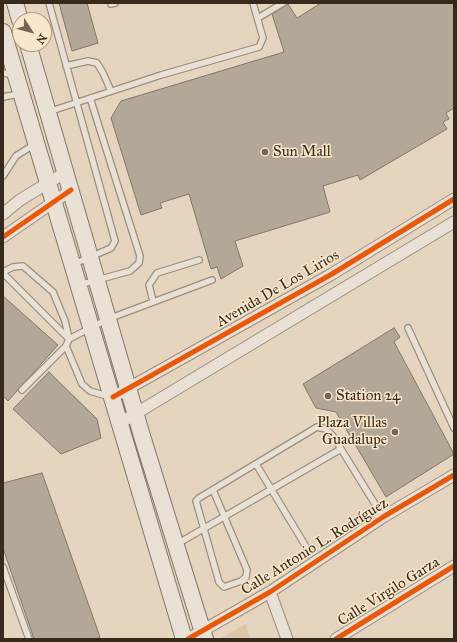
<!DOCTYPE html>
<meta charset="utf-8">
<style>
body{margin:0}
#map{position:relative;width:457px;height:642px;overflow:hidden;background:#e6d5be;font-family:"IM FELL Great Primer",serif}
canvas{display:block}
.frame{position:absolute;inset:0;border:4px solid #37291b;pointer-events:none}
.north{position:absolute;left:12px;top:12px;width:40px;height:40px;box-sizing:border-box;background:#fae6ca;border:1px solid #ac9a84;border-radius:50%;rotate:126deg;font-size:11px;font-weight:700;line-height:16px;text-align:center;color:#37291b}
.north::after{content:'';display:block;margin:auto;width:14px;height:18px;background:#746554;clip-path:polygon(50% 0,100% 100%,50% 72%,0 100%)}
</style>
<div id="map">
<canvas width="457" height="642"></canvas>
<div class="frame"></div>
<div class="north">N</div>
</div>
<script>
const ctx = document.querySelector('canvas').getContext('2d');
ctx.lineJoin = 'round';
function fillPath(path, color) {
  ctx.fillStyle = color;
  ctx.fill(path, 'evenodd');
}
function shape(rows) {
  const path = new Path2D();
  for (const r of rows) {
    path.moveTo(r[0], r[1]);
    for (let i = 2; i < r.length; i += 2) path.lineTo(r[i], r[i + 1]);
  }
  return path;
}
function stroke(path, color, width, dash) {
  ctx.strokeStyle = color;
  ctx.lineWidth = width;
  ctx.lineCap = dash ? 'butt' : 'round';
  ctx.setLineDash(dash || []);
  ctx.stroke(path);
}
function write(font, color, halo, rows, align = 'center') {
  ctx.font = font + ' "IM FELL Great Primer",serif';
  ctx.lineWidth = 3;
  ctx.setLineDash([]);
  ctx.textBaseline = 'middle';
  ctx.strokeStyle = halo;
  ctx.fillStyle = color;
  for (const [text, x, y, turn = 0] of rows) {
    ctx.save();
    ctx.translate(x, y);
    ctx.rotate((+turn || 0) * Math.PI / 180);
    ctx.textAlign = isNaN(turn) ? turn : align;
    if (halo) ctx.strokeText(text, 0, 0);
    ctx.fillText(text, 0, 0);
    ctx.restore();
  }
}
fillPath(shape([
 [246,624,250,639,219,639]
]), '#ddc6a7');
const building = shape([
 [59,3,87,3,98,43,72,51,59,3],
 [321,3,454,3,454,108,446,113,449,119,443,122,447,129,360,180,358,175,323,186,330,212,235,241,243,266,221,279,217,267,211,269,189,194,160,203,162,208,141,215,111,118,121,101,284,52,272,14,288,4,297,18,321,3],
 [3,296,58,345,8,401,3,396,3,296],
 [394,328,400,337,394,342,454,454,386,497,336,412,316,408,303,384,394,328],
 [49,372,97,419,101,438,61,454,13,409,49,372],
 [42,473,100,637,96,639,34,639,3,548,3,483,42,473]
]);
fillPath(building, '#b3a798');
stroke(building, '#817669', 1);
const service = shape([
 [49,3,115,241,111,248,74,264],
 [111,4,115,3],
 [258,18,283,3],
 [66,66,88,61,97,63,103,73,111,91],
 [3,73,15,75],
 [3,97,19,94],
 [48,112,161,75,259,47,263,38,253,3],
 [3,176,16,156,35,144],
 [3,272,13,267,23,266,53,292,65,321,69,339,66,346,82,384,90,391,110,397],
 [3,273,69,339,108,319,212,280],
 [79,285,130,271,139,263,140,256,90,98],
 [153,301,149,285,157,273,199,260],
 [408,328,454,428],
 [22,390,66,346],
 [256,464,308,550],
 [213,490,247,570,246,577,241,581,224,587,219,582,196,501,199,498,317,427,326,429,333,436,383,517],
 [177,544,341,449],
 [3,567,29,639]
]);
const minor = shape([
 [3,214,20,200,66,172],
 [3,237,71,190],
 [113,397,332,274,454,199],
 [120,423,454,222],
 [270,592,287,639],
 [188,639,270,592,383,517,454,475],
 [336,639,454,566]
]);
const secondary = shape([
 [15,3,20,20],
 [3,32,184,639],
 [28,44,142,436,205,639]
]);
stroke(service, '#998e80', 8);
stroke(minor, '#998e80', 13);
stroke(secondary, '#817669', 18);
stroke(service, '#e9e1d6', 5.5);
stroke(minor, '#e9e1d6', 11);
stroke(secondary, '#e9e1d6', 16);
stroke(shape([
 [3,237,71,190],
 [113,397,332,274,454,199],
 [188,639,270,592,383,517,454,475],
 [336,639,454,566]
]), '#e8590c', 5);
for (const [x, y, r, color] of [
 [265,152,4,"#746554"],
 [328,396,4,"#746554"],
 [395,432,4,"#746554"]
]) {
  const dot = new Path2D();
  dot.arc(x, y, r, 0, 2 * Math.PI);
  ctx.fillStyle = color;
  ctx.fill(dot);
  stroke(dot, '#fae6ca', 1.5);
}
write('15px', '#37291b', '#fae6ca', [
 ["Sun Mall",273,152],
 ["Station 24",336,396],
 ["Plaza Villas",387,423,"right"],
 ["Guadalupe",387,440,"right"]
], 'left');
write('15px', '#37291b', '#fae6ca', [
 ["Avenida De Los Lirios",278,289,-30],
 ["Calle Antonio L. Rodríguez",315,547,-32],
 ["Calle Virgilo Garza",389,592,-32]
]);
</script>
